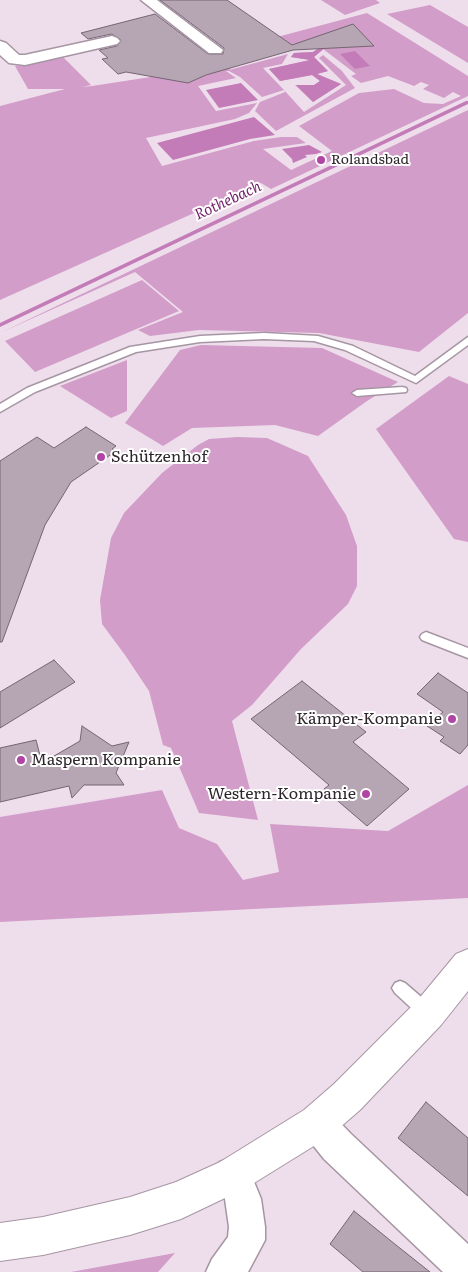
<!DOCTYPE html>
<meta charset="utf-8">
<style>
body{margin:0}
canvas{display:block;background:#eeddeb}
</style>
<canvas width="468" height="1272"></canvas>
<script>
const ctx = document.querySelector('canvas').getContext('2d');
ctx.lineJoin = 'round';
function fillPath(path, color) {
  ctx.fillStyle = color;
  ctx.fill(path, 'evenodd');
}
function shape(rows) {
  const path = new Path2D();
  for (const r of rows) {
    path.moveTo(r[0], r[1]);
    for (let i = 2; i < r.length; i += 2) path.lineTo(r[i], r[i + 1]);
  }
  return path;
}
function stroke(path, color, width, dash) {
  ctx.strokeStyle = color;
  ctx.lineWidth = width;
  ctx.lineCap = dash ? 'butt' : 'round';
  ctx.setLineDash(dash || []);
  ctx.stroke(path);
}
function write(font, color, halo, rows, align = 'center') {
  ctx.font = font + ' Literata,serif';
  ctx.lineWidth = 4;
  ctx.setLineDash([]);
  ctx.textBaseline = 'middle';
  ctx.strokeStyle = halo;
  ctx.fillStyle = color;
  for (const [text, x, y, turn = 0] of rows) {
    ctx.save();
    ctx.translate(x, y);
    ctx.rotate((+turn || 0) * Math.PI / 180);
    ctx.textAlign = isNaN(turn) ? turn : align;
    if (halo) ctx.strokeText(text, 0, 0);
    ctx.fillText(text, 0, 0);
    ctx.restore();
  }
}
fillPath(shape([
 [321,0,376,0,380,3,345,15],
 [430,5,468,27,468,63,387,14],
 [367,13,468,76,468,96,271,189,261,183,0,300,0,106,65,89,28,89,15,66,61,55,91,85,82,87,92,86,170,74,236,48],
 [314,42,320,47,313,52,294,53,291,57,310,60,269,69,280,81,312,75,320,81,314,85,295,85,313,102,341,84,317,74,328,71,314,57,323,49,356,74,351,76,361,83,388,76,414,86,421,82,429,85,423,89,444,98,453,92,461,96,443,104,424,103,394,89,359,93,299,126,332,151,291,170,263,149,306,143,297,137,281,137,254,141,162,166,146,138,235,119,249,113,257,103,216,111,198,86,236,78,226,71,229,71,240,77,262,97,284,90,285,92,260,102,255,111,276,131,355,88,342,71,323,55,319,58,346,85,304,112,284,90,263,68,282,64,288,54,229,70,234,65],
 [468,110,468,313,419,352,319,333,199,330,150,336,138,330,183,312,135,272,0,333],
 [142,280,179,311,35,372,5,341],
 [201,345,322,348,398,382,367,401,318,436,275,425,192,428,163,446,125,423,180,350],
 [127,360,127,411,111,418,60,386],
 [449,376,468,384,468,542,454,539,376,429],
 [237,437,267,438,308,456,346,515,357,546,357,586,348,604,301,649,252,705,232,721,258,820,199,813,171,748,163,745,149,691,125,655,102,624,100,600,111,538,124,513,162,473,198,445,209,439],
 [468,785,468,898,0,922,0,817,162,790,179,828,217,844,243,880,279,872,270,824,388,831],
 [175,1253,158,1272,71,1272]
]), '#d39dca');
fillPath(shape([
 [322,46,326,47,314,57,328,71,317,74,341,84,313,102,296,85,314,85,320,81,312,75,280,81,269,69,310,60,291,57,294,53,313,52],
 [355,51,370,66,355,69,340,54],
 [241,83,258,100,219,108,206,90],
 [254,117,275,135,250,139,173,160,157,143],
 [309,145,322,152,316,154,305,155,307,157,293,163,292,159,282,149]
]), '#c37cb8');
fillPath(shape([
 [466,101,468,101,468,104,0,327,0,323,466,101]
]), '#c37cb8');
const building = shape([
 [160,0,227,0,292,45,353,24,374,46,293,50,206,75,188,83,126,72,118,74,102,59,108,58,99,50,117,46,121,40,112,34,88,39,81,33,155,14,208,54,223,54,224,48,160,0],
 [86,427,116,446,112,449,116,451,71,482,45,525,2,642,0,642,0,461,37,437,54,448,86,427],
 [54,660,75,682,0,728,0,692,54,660],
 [438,673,468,693,468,745,460,754,440,741,444,737,427,726,443,712,417,694,438,673],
 [302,681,366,732,353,742,409,789,367,826,324,789,329,785,251,719,302,681],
 [82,726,112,746,129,742,116,773,124,785,84,785,72,798,69,786,0,802,0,748,36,740,42,763,80,741,82,726],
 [426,1102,468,1138,468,1196,398,1138,426,1102],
 [354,1211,396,1245,430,1272,363,1272,330,1244,354,1211]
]);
fillPath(building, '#b6a5b2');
stroke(building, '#756572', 1);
const lane = shape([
 [264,333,318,336,353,346,415,376,468,337,468,345,416,383,345,350,314,341,264,339,200,342,136,352,35,392,0,412,0,404,27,388,130,347,200,336,264,333],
 [402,387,406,388,407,390,406,392,357,396,352,393,357,390,402,387],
 [426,632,468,648,468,658,422,640,420,637,422,634,426,632],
 [400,981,405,983,434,1008,436,1013,434,1018,428,1021,422,1018,395,993,392,988,395,983,400,981]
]);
const street = shape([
 [141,0,157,0,223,50,221,53,209,53,141,0],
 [112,36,117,38,120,41,117,44,25,65,9,63,0,55,0,41,6,43,19,55,25,55,112,36],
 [317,1105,329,1111,350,1133,468,1244,468,1272,443,1272,324,1159,305,1135,299,1123,305,1111,317,1105],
 [233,1157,246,1162,261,1199,265,1227,265,1240,248,1272,206,1272,212,1259,228,1237,229,1227,225,1199,215,1175,220,1162,233,1157]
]);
const secondary = shape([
 [468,949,468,991,441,1025,360,1110,330,1136,246,1188,181,1219,130,1235,43,1255,0,1261,0,1223,43,1217,130,1197,176,1182,220,1162,304,1110,334,1084,417,1001,456,954,468,949]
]);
stroke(lane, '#a696a3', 3);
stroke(street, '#a696a3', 3);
stroke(secondary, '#a696a3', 2);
fillPath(lane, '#fff');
fillPath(street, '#fff');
fillPath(secondary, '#fff');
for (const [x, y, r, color] of [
 [321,160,5,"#b145a5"],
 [101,457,5,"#b145a5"],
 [452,719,5,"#b145a5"],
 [21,760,5,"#b145a5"],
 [366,794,5,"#b145a5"]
]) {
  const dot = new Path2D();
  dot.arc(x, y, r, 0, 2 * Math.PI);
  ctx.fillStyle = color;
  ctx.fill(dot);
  stroke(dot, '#fff', 2);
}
write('14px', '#2d262b', '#fff', [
 ["Rolandsbad",331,160]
], 'left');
write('italic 15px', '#741f6b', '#fff', [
 ["Rothebach",228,201,-25]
]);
write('16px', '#2d262b', '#fff', [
 ["Schützenhof",111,457],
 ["Kämper-Kompanie",442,719,"right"],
 ["Maspern Kompanie",31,760],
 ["Western-Kompanie",356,794,"right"]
], 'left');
</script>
